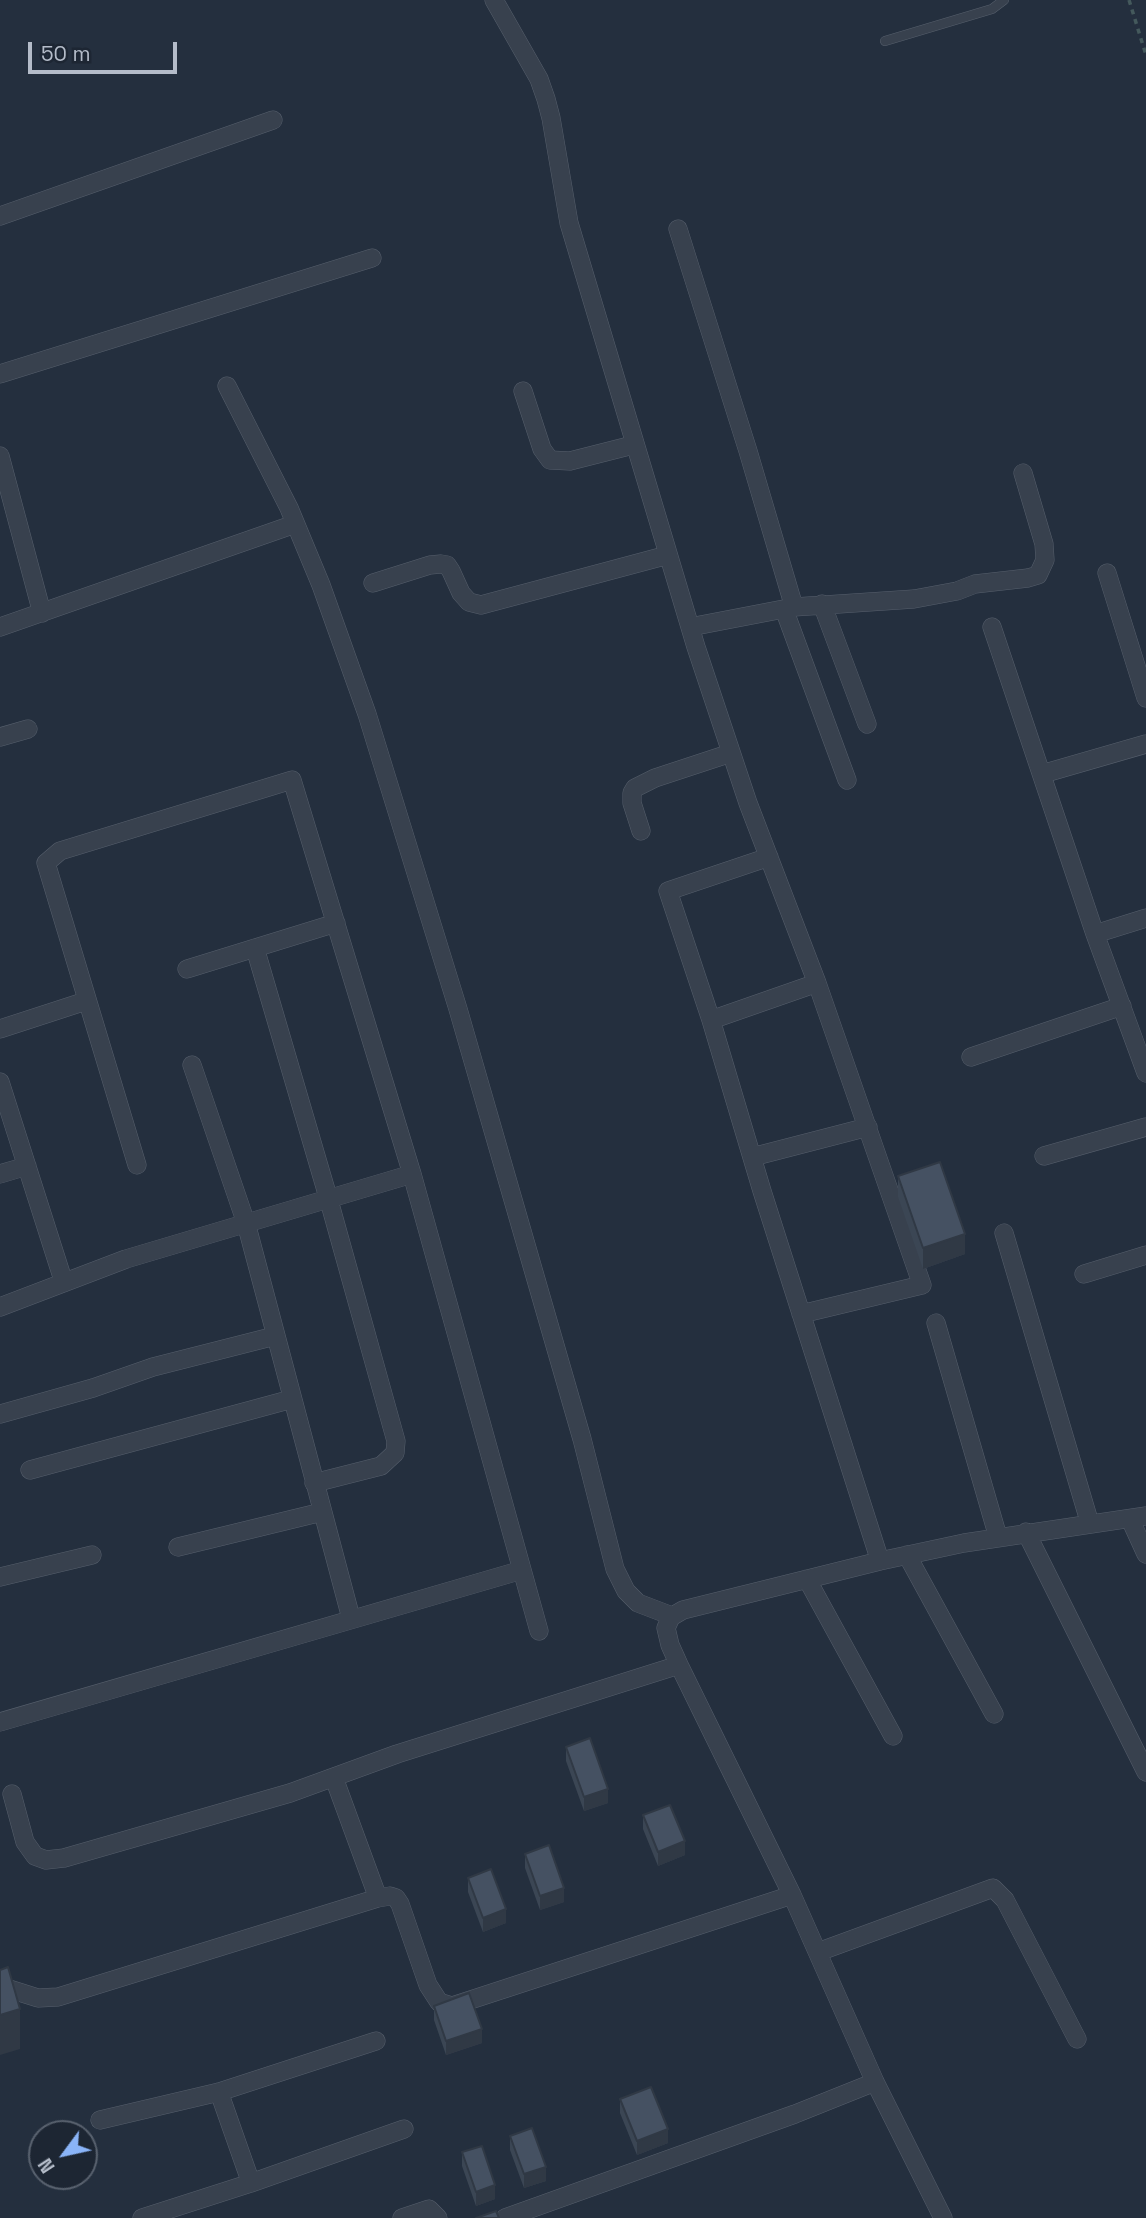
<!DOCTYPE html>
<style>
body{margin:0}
#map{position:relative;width:1146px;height:2218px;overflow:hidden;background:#242f3e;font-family:"Space Grotesk",sans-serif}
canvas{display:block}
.north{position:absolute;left:28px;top:2120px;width:70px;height:70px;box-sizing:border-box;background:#1d2633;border:2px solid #59626f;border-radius:50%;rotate:237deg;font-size:19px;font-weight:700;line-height:28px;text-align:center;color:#b4bcc9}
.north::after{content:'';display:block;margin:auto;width:24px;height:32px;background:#8ab4f8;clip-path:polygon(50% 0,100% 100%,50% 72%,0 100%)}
.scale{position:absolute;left:28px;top:42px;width:149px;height:32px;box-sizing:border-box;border:4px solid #b4bcc9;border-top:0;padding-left:9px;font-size:21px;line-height:24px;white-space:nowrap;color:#b4bcc9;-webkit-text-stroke:5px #1d2633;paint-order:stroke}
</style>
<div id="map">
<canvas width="1146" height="2218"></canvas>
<div class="north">N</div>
<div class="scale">50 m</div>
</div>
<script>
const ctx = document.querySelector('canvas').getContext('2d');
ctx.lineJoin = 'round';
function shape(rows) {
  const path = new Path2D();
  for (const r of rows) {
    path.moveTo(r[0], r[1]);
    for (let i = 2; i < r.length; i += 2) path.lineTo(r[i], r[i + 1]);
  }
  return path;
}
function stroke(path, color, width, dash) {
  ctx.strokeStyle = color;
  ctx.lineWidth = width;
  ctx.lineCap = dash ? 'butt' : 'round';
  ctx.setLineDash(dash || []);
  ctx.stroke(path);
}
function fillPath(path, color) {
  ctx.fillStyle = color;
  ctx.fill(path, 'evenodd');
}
const service = shape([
 [885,41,992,9,1004,0]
]);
const minor = shape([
 [494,0,539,79,546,99,551,118,569,223,696,647,748,803,817,983,922,1285,801,1314],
 [0,216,273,120],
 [678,229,748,451,794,607],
 [0,374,372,258],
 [227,386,289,508,321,585,367,714,458,1009,582,1439,615,1569,626,1591,638,1603,672,1616],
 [523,391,542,449,550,460,570,461,633,445],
 [0,456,42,613],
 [1107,573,1146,698],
 [373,583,430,565,441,564,447,565,451,571,461,593,469,602,481,605,668,555],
 [822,604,867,724],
 [784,609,847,780],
 [0,627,295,524],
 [690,627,794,607,914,599,957,591,975,584,1028,578,1038,575,1045,560,1044,544,1023,473],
 [992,627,1095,934,1146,1073],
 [0,737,28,729],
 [1042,774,1146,744],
 [641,831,632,803,632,793,635,788,655,778,731,753],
 [769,857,668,891,711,1020,762,1191,880,1561],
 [1095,934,1146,918],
 [255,948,328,1197,396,1441,395,1453,381,1466,314,1483],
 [187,969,336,923],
 [711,1020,817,983],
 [0,1029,86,1001],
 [971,1057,1122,1006],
 [192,1065,246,1223,351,1618],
 [0,1082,64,1283],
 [1044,1156,1146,1127],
 [752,1157,868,1127],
 [137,1165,46,863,60,851,292,780,412,1174,539,1631],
 [0,1174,27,1166],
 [1004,1233,1090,1524],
 [1084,1274,1146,1255],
 [0,1307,126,1259,412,1174],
 [936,1323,998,1537],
 [0,1414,93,1388,153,1367,275,1336],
 [30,1470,292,1399],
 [1130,1519,1146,1554],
 [1026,1532,1146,1772],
 [178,1547,322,1512],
 [907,1555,994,1714],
 [0,1577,92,1555],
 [807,1579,893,1736],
 [0,1722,522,1570],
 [334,1778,378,1898,390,1896,396,1898,400,1904,428,1985,439,2002,452,2006,792,1895],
 [12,1794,25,1842,35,1856,46,1860,64,1858,290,1793,397,1754,679,1665],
 [818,1952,993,1888,1005,1900,1077,2039],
 [0,1986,38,1998,58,1997,378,1898],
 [219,2092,251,2183],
 [100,2120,219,2092,376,2041],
 [142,2218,251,2183,404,2129],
 [402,2218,429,2209,438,2218],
 [505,2218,795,2114,875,2082],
 [943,2218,875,2082,792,1895,679,1665,670,1645,666,1628,671,1617,683,1610,880,1561,964,1543,1146,1516]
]);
stroke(service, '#565f6c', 10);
stroke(minor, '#565f6c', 19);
stroke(shape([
 [1129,0,1146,55]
]), '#44595c', 3.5, [5, 5]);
stroke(service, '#38414e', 9);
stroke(minor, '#38414e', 18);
fillPath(shape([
 [898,1176,965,1254,923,1269,898,1197],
 [566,1747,608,1803,584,1811,566,1761],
 [643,1815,685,1855,658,1866,643,1829],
 [525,1854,564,1902,540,1910,525,1868],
 [468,1878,506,1923,483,1932,468,1892],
 [434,2006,482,2043,446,2055,434,2020],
 [620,2099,668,2143,637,2155,620,2113],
 [510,2136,546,2181,524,2188,510,2150],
 [462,2152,495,2199,476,2206,462,2166]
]), '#3b4654');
fillPath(shape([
 [965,1234,965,1254,923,1269,923,1248],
 [608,1789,608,1803,584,1811,584,1797],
 [685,1841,685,1855,658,1866,658,1852],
 [564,1888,564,1902,540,1910,540,1896],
 [506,1909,506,1923,483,1932,483,1918],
 [20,2009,20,2049,0,2055,0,2015],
 [482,2029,482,2043,446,2055,446,2041],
 [668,2129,668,2143,637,2155,637,2141],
 [546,2167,546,2181,524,2188,524,2174],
 [495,2185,495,2199,476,2206,476,2192]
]), '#303945');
const building = shape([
 [940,1162,965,1234,923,1248,898,1176,940,1162],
 [590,1738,608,1789,584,1797,566,1747,590,1738],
 [670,1805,685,1841,658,1852,643,1815,670,1805],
 [549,1845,564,1888,540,1896,525,1854,549,1845],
 [491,1869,506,1909,483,1918,468,1878,491,1869],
 [8,1967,20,2009,0,2015,0,1970,8,1967],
 [469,1993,482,2029,446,2041,434,2006,469,1993],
 [651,2087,668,2129,637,2141,620,2099,651,2087],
 [532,2128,546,2167,524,2174,510,2136,532,2128],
 [482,2146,495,2185,476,2192,462,2152,482,2146],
 [496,2211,499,2218,476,2218,496,2211]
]);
fillPath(building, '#455162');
stroke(building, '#303945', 2);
</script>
